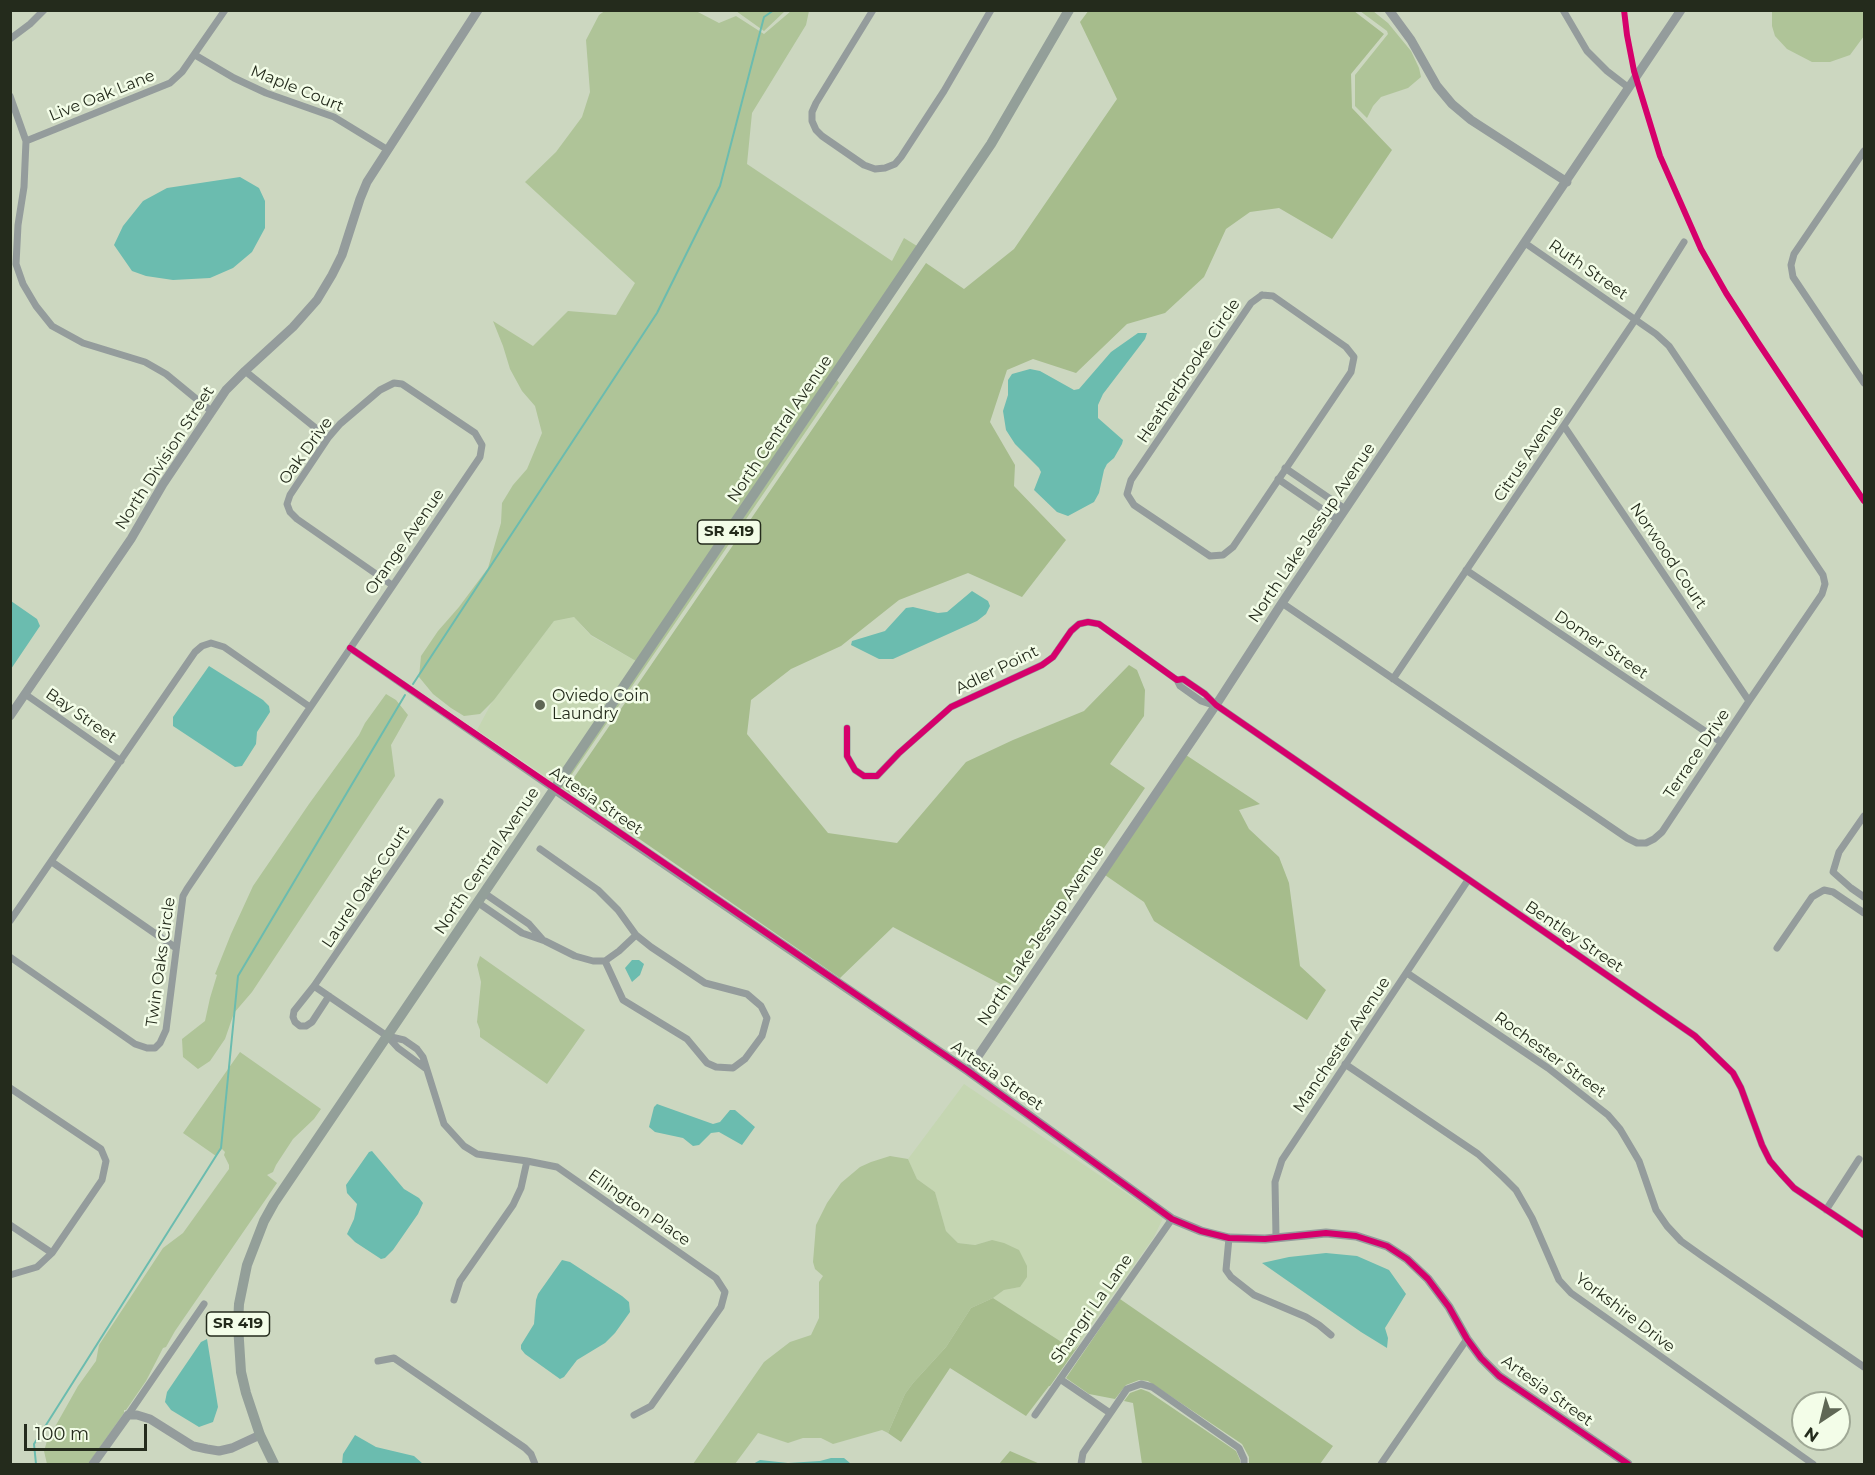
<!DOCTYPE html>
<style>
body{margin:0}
#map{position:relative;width:1875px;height:1475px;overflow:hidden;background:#ccd7c0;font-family:Montserrat,sans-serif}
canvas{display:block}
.frame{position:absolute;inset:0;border:12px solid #242b1c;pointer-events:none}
.north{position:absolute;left:1791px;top:1391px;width:60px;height:60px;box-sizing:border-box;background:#f3fde8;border:2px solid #a0a996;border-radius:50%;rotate:215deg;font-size:16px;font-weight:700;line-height:24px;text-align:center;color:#242b1c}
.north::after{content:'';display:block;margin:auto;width:21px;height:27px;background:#5f6755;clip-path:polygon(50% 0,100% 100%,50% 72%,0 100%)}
.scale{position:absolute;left:24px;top:1424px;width:123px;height:27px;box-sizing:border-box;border:3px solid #242b1c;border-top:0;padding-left:8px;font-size:18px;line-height:21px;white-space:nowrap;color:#242b1c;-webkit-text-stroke:4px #f3fde8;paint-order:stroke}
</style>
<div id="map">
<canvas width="1875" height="1475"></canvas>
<div class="frame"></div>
<div class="north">N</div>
<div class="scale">100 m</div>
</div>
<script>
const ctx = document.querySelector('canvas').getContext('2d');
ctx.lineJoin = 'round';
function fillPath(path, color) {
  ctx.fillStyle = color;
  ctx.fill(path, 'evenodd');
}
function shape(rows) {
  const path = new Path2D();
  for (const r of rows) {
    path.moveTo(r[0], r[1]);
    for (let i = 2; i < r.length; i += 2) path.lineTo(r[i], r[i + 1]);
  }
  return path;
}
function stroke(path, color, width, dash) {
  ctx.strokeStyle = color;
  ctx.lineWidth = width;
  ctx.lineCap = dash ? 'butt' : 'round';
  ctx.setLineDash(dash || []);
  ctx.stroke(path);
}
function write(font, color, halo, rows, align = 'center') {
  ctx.font = font + ' Montserrat,sans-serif';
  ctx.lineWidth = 5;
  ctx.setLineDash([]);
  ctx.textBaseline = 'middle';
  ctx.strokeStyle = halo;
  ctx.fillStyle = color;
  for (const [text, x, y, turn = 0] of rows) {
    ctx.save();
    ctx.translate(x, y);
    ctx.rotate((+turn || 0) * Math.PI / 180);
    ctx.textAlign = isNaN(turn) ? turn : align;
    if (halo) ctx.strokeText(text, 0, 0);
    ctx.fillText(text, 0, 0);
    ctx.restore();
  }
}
fillPath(shape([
 [574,617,591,636,636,661,554,782,477,730,491,704,554,621],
 [964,1084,1163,1218,1154,1237,1074,1350,993,1298,1004,1290,1020,1287,992,1240,975,1245,958,1243,946,1231,935,1192,917,1179,908,1159]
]), '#c5d6b2');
fillPath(shape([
 [606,10,696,11,719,23,736,16,764,34,791,11,809,11,806,25,752,113,747,164,892,261,904,238,917,246,636,661,591,635,574,617,554,621,494,700,480,714,464,716,451,708,433,694,419,677,421,656,438,631,459,607,488,568,501,523,502,503,513,485,527,469,542,433,535,406,522,391,510,369,503,346,493,321,533,346,568,311,616,315,635,283,525,182,556,152,582,117,590,92,586,40,599,15],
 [736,11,785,11,764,31],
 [1360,11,1373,11,1388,23,1411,51,1419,68,1421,77,1408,88,1381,97,1373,106,1367,118,1355,106,1355,75,1388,34,1387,31],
 [1772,11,1864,11,1864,36,1850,55,1830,62,1812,62,1787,49,1775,36,1772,26],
 [837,380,839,383,568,780,568,784,571,794,561,787],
 [386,694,396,700,408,715,391,745,395,776,252,992,234,1013,225,1039,210,1061,198,1069,183,1057,182,1039,205,1021,210,998,217,975,215,974,231,934,253,886,309,804,359,735,365,723],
 [480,956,585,1030,547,1084,480,1037,480,1030,477,1022,481,982,477,965],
 [240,1052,321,1109,314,1119,293,1139,276,1165,273,1172,267,1175,277,1183,175,1331,166,1347,163,1348,146,1381,126,1410,124,1410,124,1413,88,1464,47,1464,44,1451,47,1441,78,1386,96,1361,99,1345,163,1248,183,1233,229,1169,229,1165,224,1155,225,1152,222,1149,216,1156,183,1133],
 [890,1156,908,1159,917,1179,935,1192,946,1231,958,1243,975,1245,992,1240,1004,1243,1019,1250,1027,1266,1027,1277,1020,1287,1004,1290,993,1298,971,1308,946,1347,913,1383,905,1394,888,1433,882,1430,833,1444,821,1438,803,1438,788,1443,758,1433,735,1464,693,1464,764,1362,790,1342,811,1335,819,1318,819,1282,823,1276,815,1269,813,1262,816,1225,827,1203,841,1183,860,1167,871,1162]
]), '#afc498');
fillPath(shape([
 [1089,10,1354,11,1384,34,1351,74,1352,108,1392,150,1332,239,1279,208,1250,212,1226,229,1204,277,1165,313,1127,324,1076,373,1033,359,1007,370,990,422,1015,465,1014,486,1066,540,1022,597,968,573,899,600,841,646,791,669,751,700,747,734,828,833,897,843,966,762,1013,740,1084,711,1129,665,1137,670,1145,690,1144,716,1110,764,1145,788,1008,988,893,927,840,978,576,795,571,782,926,263,964,289,1014,249,1117,99,1080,22],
 [1186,755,1260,804,1239,810,1249,829,1279,857,1289,883,1300,966,1326,990,1307,1020,1154,921,1144,902,1105,875],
 [993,1298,1074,1350,1081,1342,1050,1386,1049,1386,1026,1416,950,1368,901,1442,888,1433,905,1394,913,1383,946,1347,971,1308],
 [1120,1299,1333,1446,1320,1464,1249,1464,1249,1457,1242,1444,1148,1381,1139,1380,1126,1385,1115,1399,1089,1394,1066,1378],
 [1141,1389,1149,1392,1236,1451,1240,1460,1240,1464,1142,1464,1133,1403,1124,1401,1130,1393],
 [1010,1451,1040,1464,999,1464]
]), '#a6bc8c');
fillPath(shape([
 [240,177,259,188,265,201,265,228,252,252,233,268,210,278,173,280,146,276,132,271,114,245,123,226,143,201,167,188],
 [1138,333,1147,333,1145,339,1103,394,1098,405,1098,418,1123,440,1122,444,1114,458,1107,464,1104,470,1099,493,1094,502,1068,516,1057,512,1034,490,1041,472,1039,468,1015,444,1006,430,1003,411,1008,395,1008,380,1012,374,1030,369,1040,371,1074,390,1079,389,1111,352],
 [972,591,988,601,990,606,986,614,977,621,893,659,879,659,851,645,852,641,885,631,906,608,913,607,938,613,947,612],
 [11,601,37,619,40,626,11,669],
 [209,666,263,700,269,706,270,712,257,732,256,744,242,766,235,767,173,726,173,717],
 [632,960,639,960,644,964,640,975,632,982,625,968],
 [657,1104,713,1124,720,1122,730,1110,735,1110,755,1127,742,1145,719,1132,711,1133,699,1145,693,1146,683,1138,655,1132,649,1127,654,1107],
 [372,1151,404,1189,419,1198,423,1203,418,1214,393,1250,385,1258,381,1259,355,1242,347,1234,354,1219,357,1204,347,1193,346,1185,369,1152],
 [1326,1253,1357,1256,1389,1270,1406,1294,1385,1328,1388,1338,1387,1348,1361,1332,1262,1263,1289,1257],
 [562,1260,570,1262,622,1296,629,1302,630,1312,615,1333,605,1343,577,1360,564,1377,560,1379,525,1354,521,1349,521,1345,534,1324,536,1300,538,1294],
 [207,1339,218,1407,213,1422,199,1427,171,1410,165,1402,167,1392,201,1342],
 [355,1435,376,1447,414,1456,423,1464,342,1464,343,1454],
 [831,1458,844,1458,850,1463,850,1464,753,1464,760,1460,788,1463,820,1461]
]), '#6bbcaf');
stroke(shape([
 [413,684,657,313,720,186,764,17,774,10],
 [36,1464,34,1444,221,1148,238,976,405,695]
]), '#6bbcaf', 2);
stroke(shape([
 [873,10,816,103,812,112,812,121,816,130,822,136,864,165,875,169,885,168,895,164,901,157,944,91,991,10],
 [1563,10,1587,51,1607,71,1629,88],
 [10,39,30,24,44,10],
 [195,55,234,78,266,93,334,117,388,150],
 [10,96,26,141,24,187,18,225,16,264,23,284,36,306,52,326,83,343,145,362,166,374,211,411],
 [26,141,170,83,182,72,225,10],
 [1864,151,1794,254,1791,265,1793,277,1864,383],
 [1262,295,1273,296,1346,347,1354,357,1351,372,1233,547,1223,555,1210,556,1134,505,1127,494,1131,480,1251,303,1262,295],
 [245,371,328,438],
 [1564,426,1749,701],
 [1285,468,1345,509],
 [1278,479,1338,520],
 [1466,570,1721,742],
 [1282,603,1627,838,1637,843,1646,843,1654,839,1662,832,1749,701,1822,594,1825,584,1823,575,1669,346,1656,334,1525,243],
 [350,648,554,789],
 [1393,679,1635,320,1684,242],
 [1177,680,1180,686,1201,701,1213,705],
 [25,694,121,761],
 [847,728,847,756,855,770,864,776,877,776,899,753,951,707,1042,665,1053,657,1071,631,1079,624,1088,622,1099,624,1177,680,1183,679,1205,694,1216,705,1695,1036,1733,1073,1741,1088,1762,1145,1770,1161,1782,1175,1794,1188,1864,1235],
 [1864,816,1839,852,1833,872,1851,888,1864,897],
 [540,849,598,890,618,910,636,935,651,947,705,983,747,994,761,1006,767,1018,762,1036,745,1059,733,1068,716,1067,707,1063,687,1039,623,1000,605,961],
 [52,862,176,948],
 [484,893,529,924,543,940],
 [477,902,522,933,545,941,575,956,593,961,605,961,619,951,636,935],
 [10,921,195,652,202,646,211,643,224,647,310,707],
 [1777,948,1812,897,1824,890,1833,892,1864,913],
 [10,957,135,1044,147,1048,155,1048,160,1043,166,1030,183,896,187,889,480,457,482,445,475,433,402,384,394,383,380,390,340,424,328,438,290,495,287,504,290,512,297,519,392,585],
 [1407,973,1548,1068,1608,1115,1620,1129,1639,1161,1656,1210,1667,1226,1681,1241,1702,1256,1864,1367],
 [314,986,387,1036,398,1048,425,1068],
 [329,996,312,1022,306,1026,300,1026,295,1022,293,1017,294,1011,314,986,440,802],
 [387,1036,404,1040,417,1049,423,1057,444,1124,464,1146,477,1154,527,1161,557,1167,716,1278,725,1292,721,1307,651,1406,634,1415],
 [1345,1064,1478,1154,1503,1177,1516,1190,1532,1218,1559,1280,1571,1293,1813,1464],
 [10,1088,101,1149,106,1161,102,1180,52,1253,37,1267,10,1275],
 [1826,1210,1859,1159],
 [10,1225,52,1253],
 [1276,1237,1275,1182,1282,1160,1468,880],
 [1229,1238,1226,1270,1231,1277,1254,1295,1306,1317,1319,1325,1331,1335],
 [454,1300,460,1281,513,1205,521,1188,527,1161],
 [378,1361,394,1358,525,1448,531,1454,535,1464],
 [1060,1379,1110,1413],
 [128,1415,204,1304],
 [1035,1415,1172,1219],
 [1081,1464,1083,1453,1127,1389,1141,1384,1152,1387,1239,1448,1244,1459,1244,1464],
 [1381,1464,1467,1339]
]), '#949c9c', 7);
stroke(shape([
 [1389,10,1411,40,1437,86,1452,104,1471,120,1567,182],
 [10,716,131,539,163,484,226,390,245,371,293,327,317,300,332,275,342,255,360,199,367,182,478,10],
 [554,789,968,1071,1172,1219,1201,1231,1229,1238,1265,1239,1326,1233,1356,1236,1387,1246,1407,1259,1428,1279,1449,1307,1467,1339,1481,1358,1499,1376,1628,1464],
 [968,1071,1216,705,1282,603,1681,10],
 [93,1464,128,1415,137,1415,150,1419,193,1446,207,1449,219,1451,232,1448,260,1435]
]), '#949c9c', 9);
stroke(shape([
 [274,1464,260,1435,246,1393,241,1372,238,1325,239,1304,247,1265,264,1221,274,1203,991,144,1069,10]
]), '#939f99', 10);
stroke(shape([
 [1624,10,1627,35,1634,71,1660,156,1701,249,1726,293,1757,341,1864,501],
 [350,648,968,1071,1172,1219,1201,1231,1229,1238,1265,1239,1326,1233,1356,1236,1387,1246,1407,1259,1428,1279,1449,1307,1467,1339,1481,1358,1499,1376,1628,1464],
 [847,728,847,756,855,770,864,776,877,776,899,753,951,707,1042,665,1053,657,1071,631,1079,624,1088,622,1099,624,1177,680,1183,679,1205,694,1216,705,1695,1036,1733,1073,1741,1088,1762,1145,1770,1161,1782,1175,1794,1188,1864,1235]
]), '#d6006c', 6);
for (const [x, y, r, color] of [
 [540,705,6,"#5f6755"]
]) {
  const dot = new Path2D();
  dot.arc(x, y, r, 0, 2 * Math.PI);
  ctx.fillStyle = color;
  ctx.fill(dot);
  stroke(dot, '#f3fde8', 2);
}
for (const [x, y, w] of [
 [729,532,63],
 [238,1324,63]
]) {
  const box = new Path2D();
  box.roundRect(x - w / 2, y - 12, w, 24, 4.5);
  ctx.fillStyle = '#f3fde8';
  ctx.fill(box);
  stroke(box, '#242b1c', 1.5);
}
write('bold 15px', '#242b1c', null, [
 ["SR 419",729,532],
 ["SR 419",238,1324]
]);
write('16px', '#242b1c', '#f3fde8', [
 ["Maple Court",297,89,22],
 ["Live Oak Lane",102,96,-22],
 ["Ruth Street",1588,270,35],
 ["Heatherbrooke Circle",1189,371,-56],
 ["North Central Avenue",780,429,-56],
 ["Oak Drive",306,451,-54],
 ["Citrus Avenue",1529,454,-56],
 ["North Division Street",165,458,-57],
 ["North Lake Jessup Avenue",1312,533,-56],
 ["Orange Avenue",405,542,-55],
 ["Norwood Court",1668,556,56],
 ["Domer Street",1601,645,34],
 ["Adler Point",997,670,-26],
 ["Bay Street",81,716,35],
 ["Terrace Drive",1697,754,-56],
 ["Artesia Street",596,801,34],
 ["North Central Avenue",487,861,-56],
 ["Laurel Oaks Court",366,887,-56],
 ["North Lake Jessup Avenue",1041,936,-56],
 ["Bentley Street",1574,937,34],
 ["Twin Oaks Circle",161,962,-82],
 ["Manchester Avenue",1342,1045,-56],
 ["Rochester Street",1550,1055,36],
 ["Artesia Street",997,1076,35],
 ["Ellington Place",639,1208,35],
 ["Shangri La Lane",1092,1309,-55],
 ["Yorkshire Drive",1625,1313,37],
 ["Artesia Street",1547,1391,36]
]);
write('16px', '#242b1c', '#f3fde8', [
 ["Oviedo Coin",552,696],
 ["Laundry",552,714]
], 'left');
</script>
